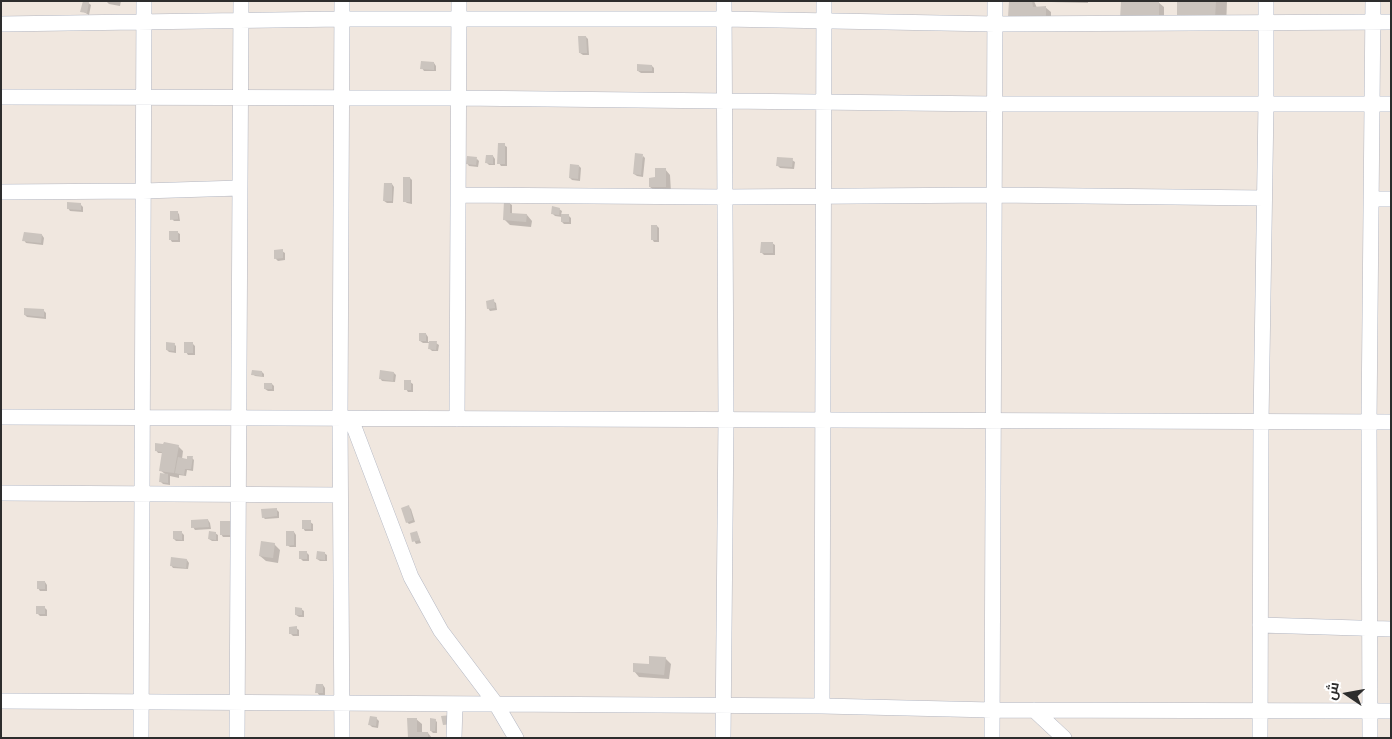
<!DOCTYPE html>
<meta charset="utf-8">
<style>
body{margin:0}
#map{position:relative;width:1392px;height:739px;overflow:hidden;background:#f0e7df;font-family:"Public Sans",Cairo,sans-serif}
canvas{display:block}
.frame{position:absolute;inset:0;border:2px solid #2d2d2d;pointer-events:none}
.north{position:absolute;left:1322px;top:669px;width:50px;height:50px;-webkit-text-stroke:4px #fff;paint-order:stroke;rotate:282deg;font-size:14px;font-weight:700;line-height:20px;text-align:center;color:#2d2d2d}
.north::after{content:'';display:block;margin:auto;width:18px;height:22px;background:#2d2d2d;clip-path:polygon(50% 0,100% 100%,50% 72%,0 100%)}
</style>
<div id="map">
<canvas width="1392" height="739"></canvas>
<div class="frame"></div>
<div class="north">ش</div>
</div>
<script>
const ctx = document.querySelector('canvas').getContext('2d');
ctx.lineJoin = 'round';
function fillPath(path, color) {
  ctx.fillStyle = color;
  ctx.fill(path, 'evenodd');
}
function shape(rows) {
  const path = new Path2D();
  for (const r of rows) {
    path.moveTo(r[0], r[1]);
    for (let i = 2; i < r.length; i += 2) path.lineTo(r[i], r[i + 1]);
  }
  return path;
}
function stroke(path, color, width, dash) {
  ctx.strokeStyle = color;
  ctx.lineWidth = width;
  ctx.lineCap = dash ? 'butt' : 'round';
  ctx.setLineDash(dash || []);
  ctx.stroke(path);
}
fillPath(shape([
 [84,1,96,1,87,2,91,5,89,15,82,11],
 [106,1,121,1,120,6,109,4],
 [1010,1,1034,1,1037,8,1045,7,1051,12,1051,22],
 [1051,1,1088,1,1088,3,1051,2],
 [1178,1,1227,1,1226,28,1190,26,1179,14],
 [1158,2,1164,7,1164,23,1126,24],
 [586,37,588,39,589,55,583,55,580,53],
 [434,63,436,66,436,71,424,71,422,68],
 [652,66,654,68,654,73,641,73,638,71],
 [504,145,507,147,507,166,501,166,499,163],
 [493,156,495,159,495,165,489,165,487,163],
 [643,156,645,158,643,177,637,176,634,174],
 [477,159,479,161,478,167,469,166,467,163],
 [792,160,795,162,794,169,780,168,778,166],
 [579,166,581,168,580,181,572,180,570,178],
 [665,169,670,175,671,192,656,192,650,187],
 [410,178,412,180,412,204,407,203,404,201],
 [392,184,394,187,393,203,387,203,384,201],
 [509,203,512,205,512,214,527,215,532,221,531,227,510,225,504,219],
 [81,205,83,207,83,212,70,211,68,208],
 [559,209,562,211,561,215,568,215,571,218,571,224,564,224,562,222,562,217,555,216,552,213],
 [177,212,179,214,180,221,174,221,172,219],
 [657,226,659,228,659,242,654,242,652,239],
 [177,232,180,234,180,242,172,242,170,239],
 [42,235,44,238,43,245,26,243,24,240],
 [772,243,775,245,775,255,764,255,762,253],
 [282,251,285,253,285,260,278,261,275,258],
 [493,301,496,303,497,310,490,311,488,308],
 [44,311,46,313,46,319,27,317,25,315],
 [426,334,428,337,428,342,436,343,439,345,438,351,432,351,430,349,430,343,423,343,420,341],
 [192,343,195,346,195,355,188,355,186,352],
 [174,344,176,346,176,353,169,352,167,350],
 [262,372,264,374,264,377,255,376,253,374],
 [394,373,396,375,395,382,382,381,380,378],
 [410,382,413,384,413,392,408,392,406,389],
 [272,384,274,386,274,391,268,391,265,389],
 [178,446,183,451,182,459,188,460,192,458,194,460,193,471,187,470,186,476,179,475,179,478,170,476,170,485,163,484,161,482,165,474,160,470,163,453,158,453,156,450],
 [409,507,411,509,415,522,409,524,407,522],
 [276,509,279,512,279,518,265,519,263,517],
 [208,520,210,523,211,529,195,530,193,527],
 [221,522,233,537,223,537,221,534],
 [310,522,313,524,313,531,305,531,303,528],
 [294,532,296,535,296,547,290,547,287,545],
 [182,533,184,535,184,541,176,541,174,539],
 [215,533,218,535,218,541,212,541,209,539],
 [417,533,421,543,416,544,411,534],
 [274,544,280,550,278,563,266,561,260,556],
 [307,553,309,555,309,561,303,561,300,558],
 [324,553,327,555,327,561,320,561,317,559],
 [187,560,189,563,188,569,173,568,171,565],
 [45,582,47,585,47,591,40,591,38,588],
 [45,608,47,610,47,616,40,616,38,614],
 [301,609,304,611,304,617,299,617,296,615],
 [296,628,299,630,299,636,293,636,291,634],
 [665,658,671,664,669,679,639,677,634,671],
 [323,685,325,688,325,695,319,695,317,692],
 [376,718,379,721,378,728,372,727,370,725],
 [416,719,422,724,422,733,428,733,432,738,409,738],
 [435,720,437,722,437,733,433,733,431,731]
]), '#0003');
fillPath(shape([
 [83,1,89,2,87,13,80,12],
 [1009,1,1032,1,1033,7,1046,6,1046,17,1008,17],
 [1159,1,1159,18,1120,19,1121,2],
 [1177,1,1216,1,1215,17,1177,15],
 [578,36,586,36,587,53,579,53],
 [421,61,434,62,434,70,420,69],
 [637,64,652,65,652,71,637,71],
 [498,143,505,143,505,164,497,164],
 [635,153,643,154,641,175,633,174],
 [486,155,493,155,493,164,485,163],
 [467,156,477,157,476,165,466,164],
 [777,157,793,158,792,167,776,166],
 [570,164,579,165,578,179,569,178],
 [655,168,666,168,666,187,649,187,649,178,655,177],
 [403,177,410,177,410,202,403,202],
 [384,183,392,183,392,201,383,201],
 [504,201,510,201,510,213,527,214,526,222,503,220],
 [67,202,81,203,81,210,67,209],
 [552,206,560,208,559,215,551,214],
 [170,211,178,211,178,219,170,220],
 [561,214,569,214,569,222,561,222],
 [651,225,657,225,657,240,651,240],
 [169,231,178,231,178,240,169,240],
 [24,232,42,234,41,243,22,241],
 [761,242,773,242,773,253,760,253],
 [283,249,283,258,274,259,274,250],
 [494,299,495,308,487,309,486,301],
 [24,308,44,309,44,317,24,315],
 [419,333,426,333,426,341,419,341],
 [429,341,437,341,436,350,428,349],
 [166,342,175,343,174,351,166,350],
 [184,342,193,342,193,353,184,353],
 [252,370,262,371,262,376,251,375],
 [380,370,394,372,393,381,379,379],
 [404,380,411,380,411,390,404,390],
 [264,383,272,383,272,389,264,389],
 [164,442,179,445,174,473,159,471,162,452,155,451,155,443,163,444],
 [187,456,193,456,191,469,185,469,184,475,175,473,178,457,187,459],
 [160,473,168,474,168,483,159,482],
 [409,505,413,520,406,523,401,508],
 [277,508,277,516,262,518,261,509],
 [208,519,209,527,191,528,191,520],
 [302,520,311,520,311,529,302,529],
 [220,521,232,521,231,535,220,535],
 [173,531,182,531,182,540,173,539],
 [209,531,216,532,216,540,208,539],
 [286,531,294,531,294,545,286,546],
 [417,531,420,540,412,542,410,533],
 [261,541,275,543,273,558,259,556],
 [299,551,307,551,307,559,299,559],
 [317,551,325,552,325,560,316,559],
 [171,557,187,559,186,568,170,566],
 [37,581,45,581,45,589,37,589],
 [36,606,45,606,45,614,36,614],
 [295,607,302,608,302,615,295,615],
 [297,626,297,634,289,634,289,627],
 [649,656,666,657,664,675,633,672,633,663,649,664],
 [316,684,323,684,323,693,315,693],
 [452,715,453,724,443,725,441,716],
 [370,716,377,717,376,726,368,725],
 [407,718,417,718,417,732,428,732,428,738,408,738],
 [430,718,436,719,435,731,430,731]
]), '#cbc4be');
const minor = shape([
 [342,1,340,419,342,738],
 [1,24,342,19,724,19,995,24,1391,22],
 [1,97,458,98,994,104,1391,104],
 [1,192,143,191,240,188],
 [458,195,725,197,994,195,1264,198],
 [1371,199,1391,199],
 [1,417,1391,422],
 [351,419,411,577,441,631,496,704,516,738],
 [457,419,459,1],
 [1,493,340,495],
 [1260,625,1391,629],
 [1,701,822,706,992,710,1391,711],
 [822,706,824,1],
 [1034,710,1064,738],
 [141,738,144,1],
 [237,738,241,1],
 [454,738,455,704],
 [723,738,726,419,724,1],
 [992,738,995,1],
 [1260,738,1261,422,1266,104,1266,1],
 [1370,738,1369,422,1373,1]
]);
stroke(minor, '#b2b6c2', 16);
stroke(minor, '#fff', 15);
</script>
